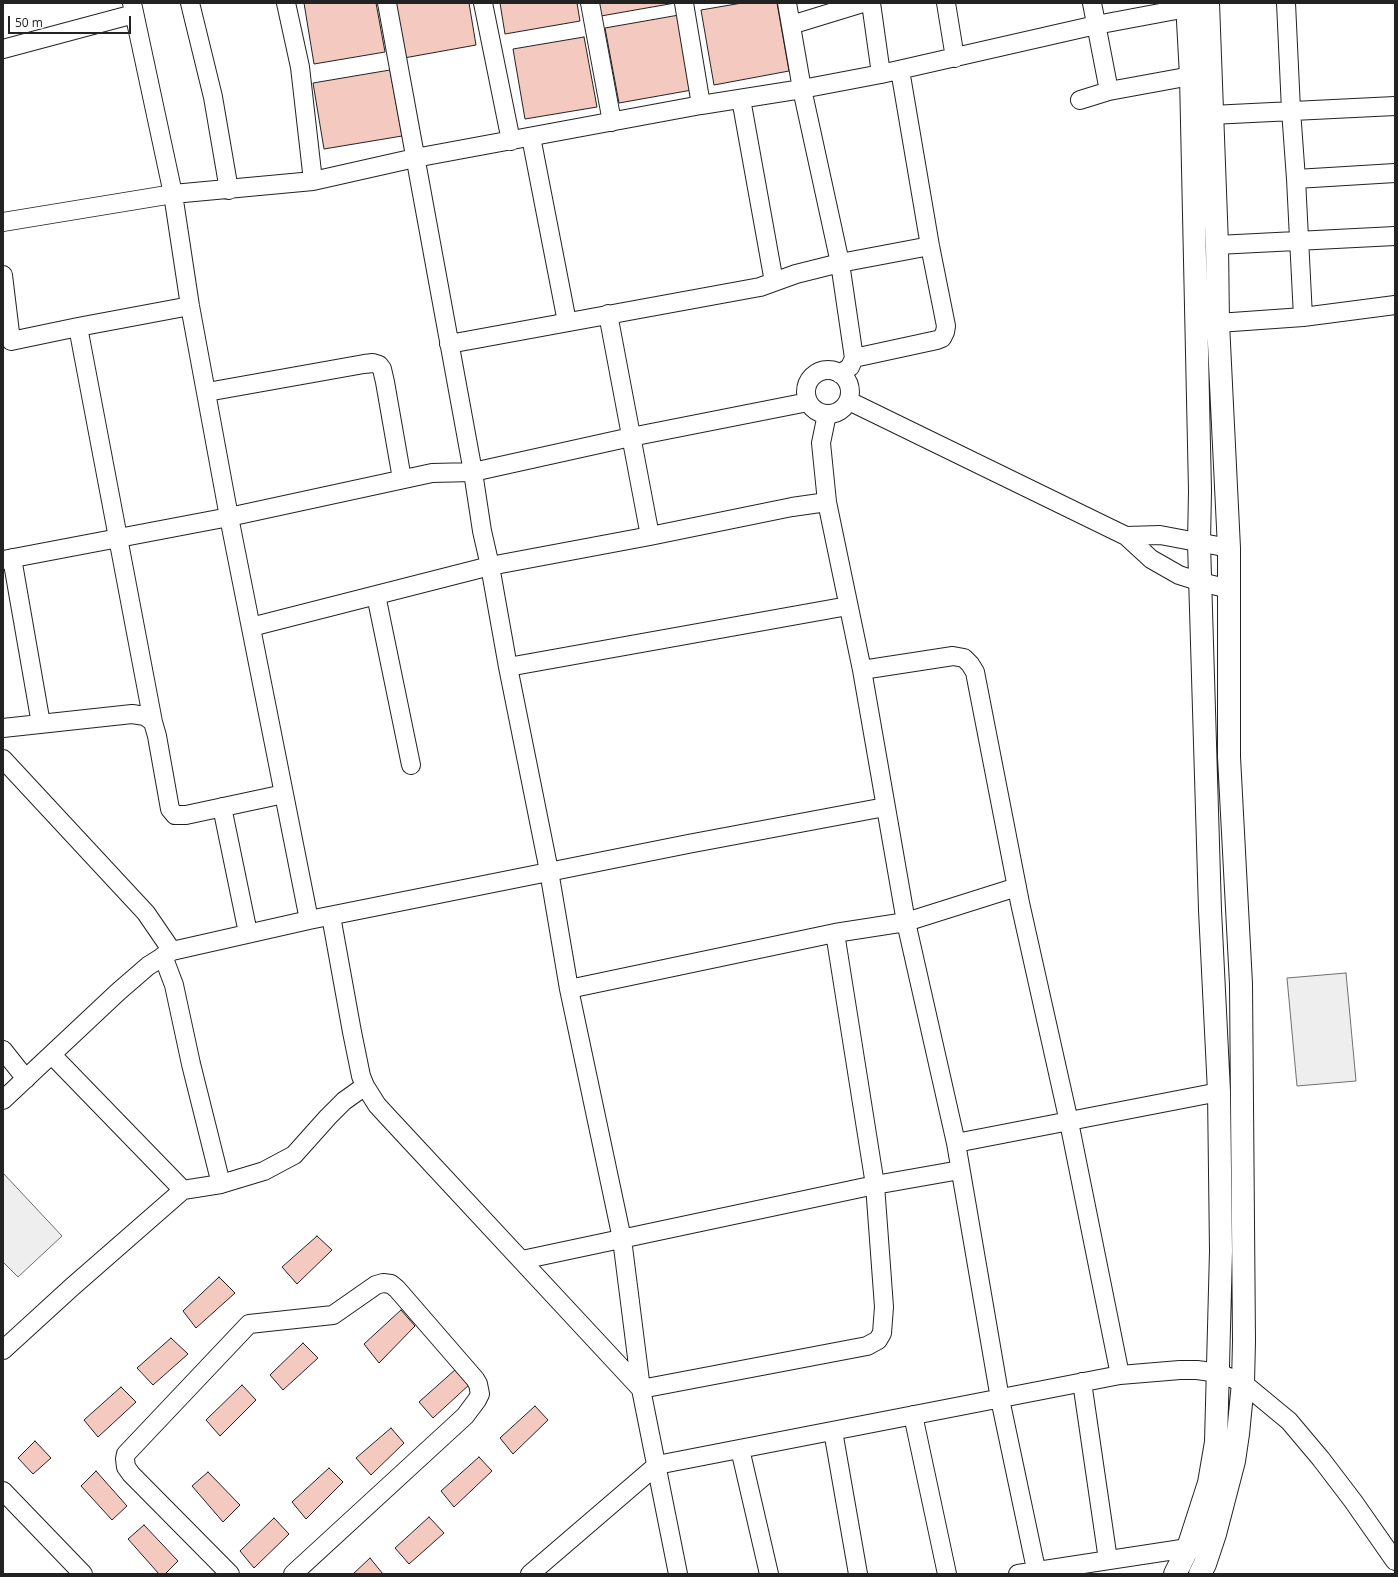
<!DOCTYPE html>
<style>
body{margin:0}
#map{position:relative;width:1398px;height:1577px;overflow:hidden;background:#fff;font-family:"Open Sans",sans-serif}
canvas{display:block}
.frame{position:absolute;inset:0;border:4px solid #222;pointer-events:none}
.scale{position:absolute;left:8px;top:16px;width:123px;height:18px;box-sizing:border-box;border:2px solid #222;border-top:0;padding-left:5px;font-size:12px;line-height:14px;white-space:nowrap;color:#222;-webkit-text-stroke:3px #fff;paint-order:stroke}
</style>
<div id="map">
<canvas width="1398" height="1577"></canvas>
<div class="frame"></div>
<div class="scale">50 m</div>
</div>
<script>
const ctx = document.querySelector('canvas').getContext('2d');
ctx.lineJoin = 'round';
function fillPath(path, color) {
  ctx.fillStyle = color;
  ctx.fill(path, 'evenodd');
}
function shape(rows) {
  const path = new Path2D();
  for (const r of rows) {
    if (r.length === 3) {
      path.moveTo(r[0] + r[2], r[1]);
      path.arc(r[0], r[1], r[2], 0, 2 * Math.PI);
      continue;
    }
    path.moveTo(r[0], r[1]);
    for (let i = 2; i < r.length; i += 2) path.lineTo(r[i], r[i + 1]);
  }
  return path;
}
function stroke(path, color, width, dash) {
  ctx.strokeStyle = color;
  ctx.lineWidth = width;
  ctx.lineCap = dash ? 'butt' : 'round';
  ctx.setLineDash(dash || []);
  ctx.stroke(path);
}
const green = shape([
 [1346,973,1356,1081,1297,1086,1287,978,1346,973],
 [3,1173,62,1236,18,1277,3,1262,3,1173]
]);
fillPath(green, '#eee');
stroke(green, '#6f6f6f', 1);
const building = shape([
 [304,3,376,3,385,52,314,64,304,3],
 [394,3,469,3,476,45,404,58,394,3],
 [500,3,577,3,580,21,505,34,500,3],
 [598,3,675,3,601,16,598,3],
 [742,3,777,3,789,71,714,85,701,10,742,3],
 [679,15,692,90,619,103,605,28,679,15],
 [584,37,597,107,525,119,513,49,584,37],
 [390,70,402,136,324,149,313,83,390,70],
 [317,1236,332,1250,297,1284,282,1267,317,1236],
 [219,1277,235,1293,196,1328,183,1311,219,1277],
 [401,1310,415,1326,379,1363,364,1344,401,1310],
 [171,1338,188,1354,153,1385,137,1368,171,1338],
 [303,1343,318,1358,283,1390,270,1375,303,1343],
 [456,1369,470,1384,433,1418,419,1402,456,1369],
 [242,1385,256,1400,220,1436,206,1420,242,1385],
 [121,1387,136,1402,98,1437,84,1420,121,1387],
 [535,1406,548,1420,513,1454,500,1438,535,1406],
 [391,1428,404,1443,371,1475,356,1458,391,1428],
 [35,1441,51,1458,33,1474,18,1458,35,1441],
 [479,1457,492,1471,454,1507,441,1491,479,1457],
 [329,1468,343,1482,306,1519,292,1502,329,1468],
 [96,1471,127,1506,112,1520,81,1486,96,1471],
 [208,1472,240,1505,223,1522,192,1486,208,1472],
 [429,1517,444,1533,409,1564,395,1548,429,1517],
 [274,1518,289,1534,254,1568,240,1551,274,1518],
 [144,1525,178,1561,165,1574,159,1574,128,1539,144,1525],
 [370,1558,383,1574,353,1574,370,1558]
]);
fillPath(building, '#f3c9c0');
stroke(building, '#222', 1);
const minor = shape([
 [132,3,173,194,190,306,229,517,309,920],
 [190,3,213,97,229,190],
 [286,3,300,67,313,181],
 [387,3,473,472,482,531,490,566,508,667,549,871,569,989,622,1239,641,1389,867,1346,878,1340,882,1333,884,1307,875,1185,835,933],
 [483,3,511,141],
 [590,3,612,122],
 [684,3,701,105],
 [787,3,802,89,840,263,854,358,850,367,840,374],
 [871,3,881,74],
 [946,3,955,58],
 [1092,3,1109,91],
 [1286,3,1291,110,1296,179,1303,317],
 [791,25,863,3],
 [3,49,134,14],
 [741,99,774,282],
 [1080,100,1109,91,1191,76],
 [1211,115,1395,106],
 [531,137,567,322],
 [1296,179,1395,173],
 [3,222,173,194,313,181,415,158,701,105,802,89,881,74,1096,25,1187,8],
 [1217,245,1395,236],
 [3,275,11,341,78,327,190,306],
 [608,314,650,536],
 [1218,323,1303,317,1395,305],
 [78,327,153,722],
 [449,344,760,287,796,274,840,263,930,246],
 [854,358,937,340,942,338,945,332,946,326,930,246,900,70],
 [828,392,22],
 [207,392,364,364,373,363,379,365,382,369,385,382,402,479],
 [849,401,1126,536,1151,559,1179,575,1201,582,1229,589],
 [827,414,821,443,827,502,862,670,906,922,956,1143,1000,1399,1037,1574],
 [1126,536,1160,535,1229,548],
 [12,558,41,724],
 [3,560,229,517,432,473,473,472,631,437,808,402],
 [376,595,411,765],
 [251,627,490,566,650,536,792,507,827,502],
 [508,667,848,606],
 [862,670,953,656,964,658,970,664,975,672,1020,903,1069,1122,1120,1375],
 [3,728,132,714,145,716,153,722,157,736,170,809,175,815,186,815,284,794],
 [3,759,146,913,172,951],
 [222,807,248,933],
 [331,916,352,1032,361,1076,365,1086,377,1105,388,1117,641,1389,678,1574],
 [163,956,174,985,191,1064,221,1184],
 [569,989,835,933,906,922,1017,887],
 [3,1050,26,1079],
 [52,1055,183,1190,221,1184,264,1171,294,1155,328,1117,344,1101,365,1086],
 [3,1100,118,992,148,966,172,951,309,920,688,844,885,807],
 [956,1143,1219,1092],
 [522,1260,875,1185,960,1170],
 [3,1350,72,1287,183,1190],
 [1082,1382,1108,1560],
 [913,1415,947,1574],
 [833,1431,858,1574],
 [740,1449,769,1574],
 [3,1491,83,1574],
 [230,1574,131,1474,126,1467,125,1459,126,1454,249,1324,333,1315,376,1285,383,1283,391,1284,397,1289,475,1379,478,1384,480,1394,477,1400,465,1416,293,1574],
 [530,1574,657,1465,1120,1375,1180,1370,1197,1370,1219,1373,1243,1383,1289,1421,1321,1459,1353,1501,1395,1561],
 [1018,1574,1188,1548]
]);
const major = shape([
 [1175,1574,1188,1548,1209,1483,1216,1442,1221,1251,1219,1092,1210,910,1199,543,1200,491,1191,76,1187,3],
 [1200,1574,1205,1564,1215,1534,1234,1461,1238,1434,1243,1383,1244,1341,1241,984,1229,757,1229,548,1218,323,1217,245,1208,3]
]);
stroke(minor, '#222', 20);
stroke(major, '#222', 24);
stroke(minor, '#fff', 18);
stroke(major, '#fff', 22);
</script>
